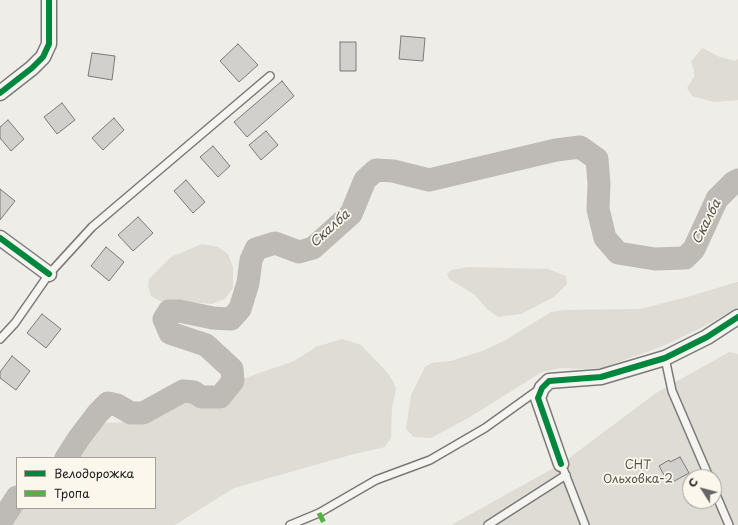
<!DOCTYPE html>
<meta charset="utf-8">
<style>
body{margin:0}
#map{position:relative;width:738px;height:525px;overflow:hidden;background:#eeede8;font-family:"Playpen Sans",sans-serif}
canvas{display:block}
.legend{position:absolute;left:16px;top:457px;width:140px;height:52px;box-sizing:border-box;background:#fbf7ec;border:1px solid #a29f99;margin:0;padding:5px 7px;list-style:none;font-size:12px;color:#1c1c1c}
.legend li{display:flex;align-items:center;gap:8px;height:20px}
.legend b{width:20px;border:1px solid #a29f99}
.north{position:absolute;left:682px;top:469px;width:40px;height:40px;box-sizing:border-box;background:#fbf7ec;border:1px solid #a29f99;border-radius:50%;rotate:306deg;font-size:11px;font-weight:700;line-height:16px;text-align:center;color:#1c1c1c}
.north::after{content:'';display:block;margin:auto;width:14px;height:18px;background:#666563;clip-path:polygon(50% 0,100% 100%,50% 72%,0 100%)}
</style>
<div id="map">
<canvas width="738" height="525"></canvas>
<ul class="legend">
<li><b style="height:5px;background:#00873e"></b>Велодорожка</li>
<li><b style="height:5px;background:#55b145"></b>Тропа</li>
</ul>
<div class="north">С</div>
</div>
<script>
const ctx = document.querySelector('canvas').getContext('2d');
ctx.lineJoin = 'round';
function fillPath(path, color) {
  ctx.fillStyle = color;
  ctx.fill(path, 'evenodd');
}
function shape(rows) {
  const path = new Path2D();
  for (const r of rows) {
    path.moveTo(r[0], r[1]);
    for (let i = 2; i < r.length; i += 2) path.lineTo(r[i], r[i + 1]);
  }
  return path;
}
function stroke(path, color, width, dash) {
  ctx.strokeStyle = color;
  ctx.lineWidth = width;
  ctx.lineCap = dash ? 'butt' : 'round';
  ctx.setLineDash(dash || []);
  ctx.stroke(path);
}
function write(font, color, halo, rows, align = 'center') {
  ctx.font = font + ' "Playpen Sans",sans-serif';
  ctx.lineWidth = 3.5;
  ctx.setLineDash([]);
  ctx.textBaseline = 'middle';
  ctx.strokeStyle = halo;
  ctx.fillStyle = color;
  for (const [text, x, y, turn = 0] of rows) {
    ctx.save();
    ctx.translate(x, y);
    ctx.rotate((+turn || 0) * Math.PI / 180);
    ctx.textAlign = isNaN(turn) ? turn : align;
    if (halo) ctx.strokeText(text, 0, 0);
    ctx.fillText(text, 0, 0);
    ctx.restore();
  }
}
fillPath(shape([
 [702,48,720,57,735,61,738,59,738,100,714,102,692,96,687,88,694,77,694,70,691,62],
 [202,244,218,247,228,254,233,267,233,288,225,299,212,304,180,301,168,302,160,301,151,296,148,286,149,279,171,257],
 [468,267,548,269,566,276,567,284,554,297,521,314,498,317,487,309,475,295,449,279,447,274,451,270],
 [737,282,738,282,738,307,711,323,663,346,603,368,581,369,561,368,542,372,470,417,431,438,414,437,406,429,411,395,425,367,431,363,451,361,482,351,504,341,551,312,565,310,640,309,687,297],
 [342,339,361,345,385,370,393,381,396,389,392,408,391,438,385,447,350,455,234,488,175,525,6,525,11,516,20,508,155,508,155,458,71,458,83,441,105,423,125,422,139,420,158,412,165,405,176,398,188,396,200,404,224,404,243,379,256,374,294,361,316,347],
 [729,352,738,354,738,525,451,525,561,464,656,393],
 [690,477,714,477,714,501,690,501]
]), '#dfdcd5');
stroke(shape([
 [66,458,79,438,98,413,108,403,117,405,131,413,143,413,183,391,194,392,201,397,220,397,233,381,232,369,206,345,170,333,164,319,169,311,179,311,213,318,231,319,240,309,248,283,251,260,256,249,275,243,299,252,313,248,351,214,365,180,376,170,393,171,429,180,556,150,580,147,597,159,599,184,598,209,605,238,618,253,655,259,685,258,694,249,717,199,734,182,738,180],
 [0,523,17,497]
]), '#bebbb6', 23);
const building = shape([
 [401,36,425,38,423,61,399,59,401,36],
 [340,42,356,42,356,71,340,71,340,42],
 [238,44,258,65,239,82,220,61,238,44],
 [92,53,115,56,112,80,88,76,92,53],
 [282,81,294,96,247,137,234,122,282,81],
 [62,103,75,120,57,134,44,117,62,103],
 [114,118,124,130,103,150,92,138,114,118],
 [8,120,24,139,11,151,0,138,0,127,8,120],
 [266,131,278,145,261,160,249,145,266,131],
 [213,146,230,166,218,177,200,157,213,146],
 [186,180,205,202,193,213,174,191,186,180],
 [0,189,15,201,0,220,0,189],
 [138,217,153,233,133,251,118,235,138,217],
 [106,247,124,262,109,281,91,266,106,247],
 [42,314,61,329,46,348,27,333,42,314],
 [12,356,30,371,16,390,0,378,0,372,12,356],
 [680,457,689,473,669,484,659,466,669,460,670,462,680,457]
]);
fillPath(building, '#d1d0cc');
stroke(building, '#7a7a78', 1);
const lane = shape([
 [0,339,15,323,49,274,92,227,270,76],
 [665,358,672,391,709,477],
 [564,471,585,525],
 [714,490,729,525],
 [290,525,319,513,376,480,430,460,485,428,538,390],
 [488,525,566,475]
]);
const street = shape([
 [0,93,32,68,43,57,49,44,49,0],
 [0,238,49,274],
 [561,464,538,398,542,388,549,381,601,377,665,358,707,337,738,317]
]);
stroke(lane, '#7a7a78', 10);
stroke(street, '#7a7a78', 17);
stroke(lane, '#f5f4f0', 7);
stroke(street, '#f5f4f0', 14);
stroke(shape([
 [319,513,325,525]
]), '#55b145', 5, [10, 5]);
stroke(shape([
 [0,93,32,68,43,57,49,44,49,0],
 [0,238,49,274],
 [561,464,538,398,542,388,549,381,601,377,665,358,707,337,738,317]
]), '#00873e', 6);
write('12px', '#53524f', '#fbf7ec', [
 ["СНТ",638,466],
 ["Ольховка-2",638,480]
]);
write('italic 13px', '#545351', '#fbf7ec', [
 ["Скалба",707,222,-63],
 ["Скалба",330,229,-42]
]);
</script>
